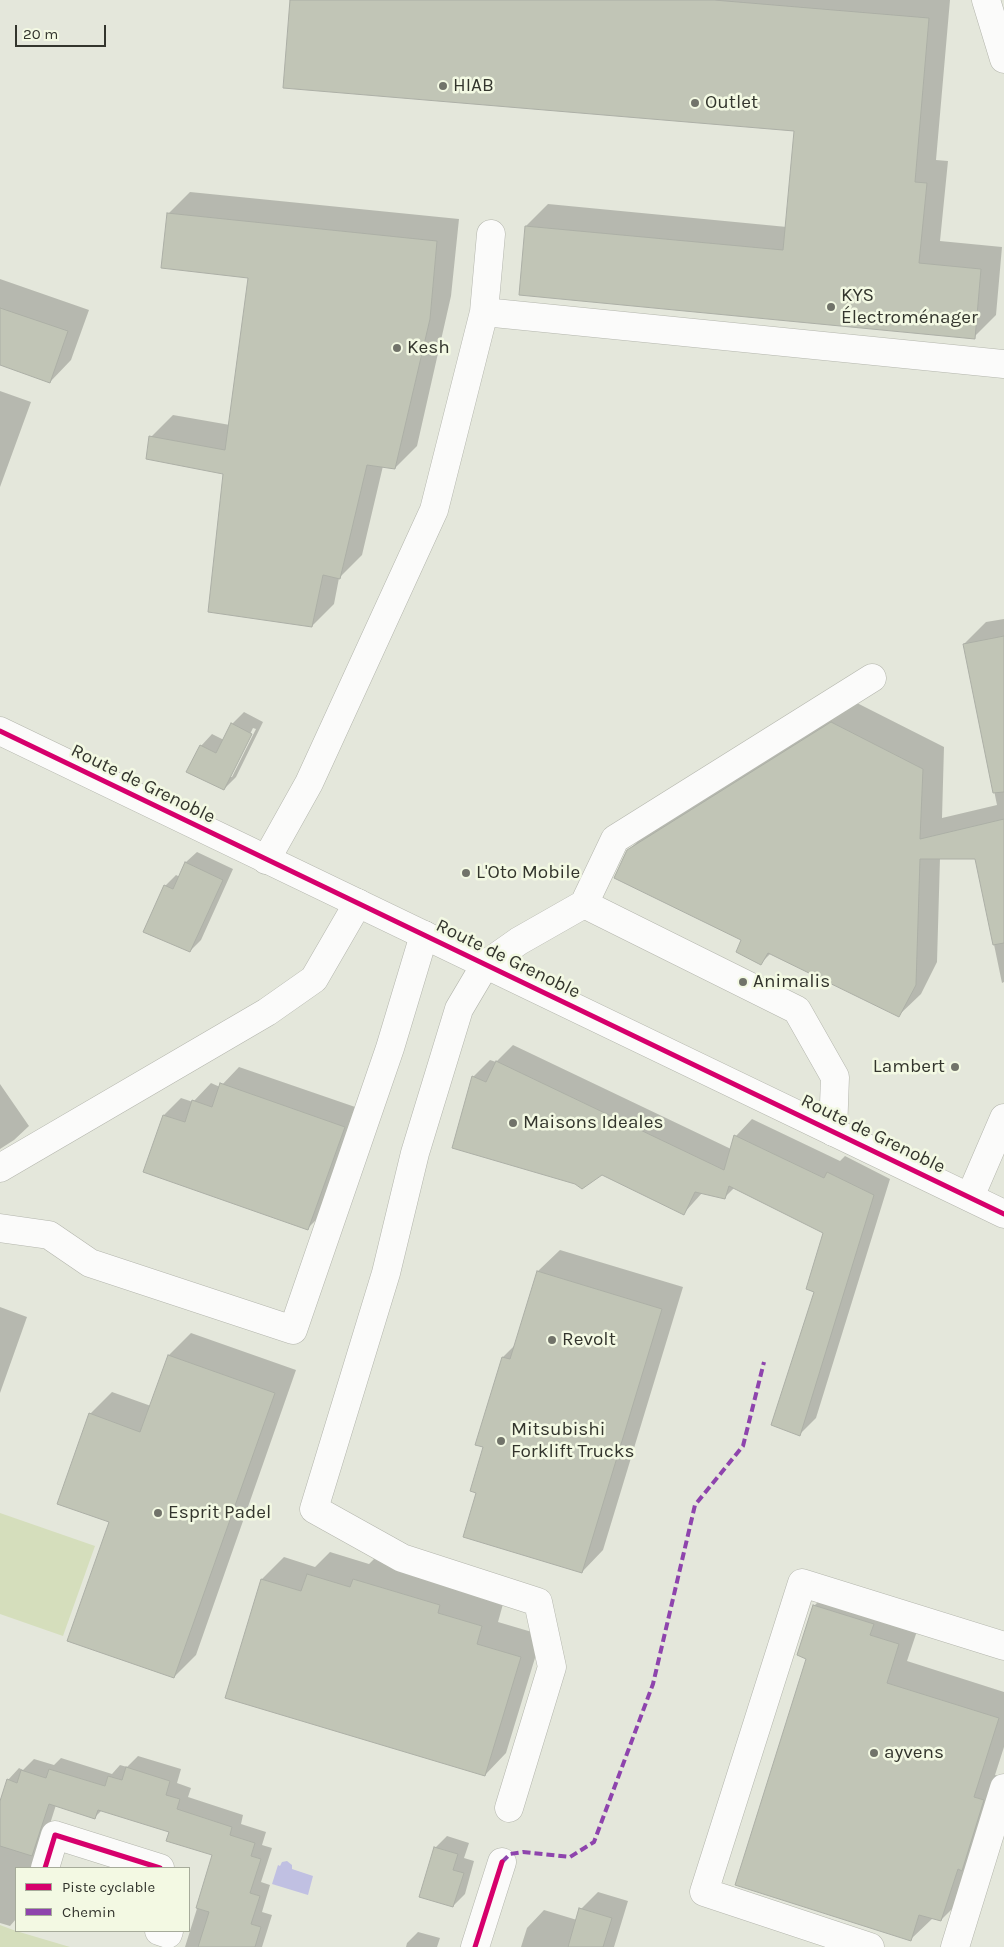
<!DOCTYPE html>
<meta charset="utf-8">
<style>
body{margin:0}
#map{position:relative;width:1004px;height:1947px;overflow:hidden;background:#e4e7db;font-family:Karla,sans-serif}
canvas{display:block}
.legend{position:absolute;left:15px;top:1867px;width:175px;height:65px;box-sizing:border-box;background:#f3f9e3;border:1px solid #a6ab9a;margin:0;padding:6px 9px;list-style:none;font-size:15px;color:#33352d}
.legend li{display:flex;align-items:center;gap:10px;height:25px}
.legend b{width:25px;border:1px solid #a6ab9a}
.scale{position:absolute;left:15px;top:25px;width:91px;height:22px;box-sizing:border-box;border:2px solid #33352d;border-top:0;padding-left:6px;font-size:15px;line-height:18px;white-space:nowrap;color:#33352d;-webkit-text-stroke:4px #f3f9e3;paint-order:stroke}
</style>
<div id="map">
<canvas width="1004" height="1947"></canvas>
<ul class="legend">
<li><b style="height:6px;background:#d6006c"></b>Piste cyclable</li>
<li><b style="height:6px;background:#8e44ad"></b>Chemin</li>
</ul>
<div class="scale">20 m</div>
</div>
<script>
const ctx = document.querySelector('canvas').getContext('2d');
ctx.lineJoin = 'round';
function fillPath(path, color) {
  ctx.fillStyle = color;
  ctx.fill(path, 'evenodd');
}
function shape(rows) {
  const path = new Path2D();
  for (const r of rows) {
    path.moveTo(r[0], r[1]);
    for (let i = 2; i < r.length; i += 2) path.lineTo(r[i], r[i + 1]);
  }
  return path;
}
function stroke(path, color, width, dash) {
  ctx.strokeStyle = color;
  ctx.lineWidth = width;
  ctx.lineCap = dash ? 'butt' : 'round';
  ctx.setLineDash(dash || []);
  ctx.stroke(path);
}
function write(font, color, halo, rows, align = 'center') {
  ctx.font = font + ' Karla,sans-serif';
  ctx.lineWidth = 5;
  ctx.setLineDash([]);
  ctx.textBaseline = 'middle';
  ctx.strokeStyle = halo;
  ctx.fillStyle = color;
  for (const [text, x, y, turn = 0] of rows) {
    ctx.save();
    ctx.translate(x, y);
    ctx.rotate((+turn || 0) * Math.PI / 180);
    ctx.textAlign = isNaN(turn) ? turn : align;
    if (halo) ctx.strokeText(text, 0, 0);
    ctx.fillText(text, 0, 0);
    ctx.restore();
  }
}
fillPath(shape([
 [0,1513,95,1546,63,1636,0,1614],
 [0,1925,16,1931,70,1947,0,1947]
]), '#d5debc');
fillPath(shape([
 [287,1861,292,1865,292,1869,313,1876,308,1895,272,1884,278,1865,280,1866,282,1862]
]), '#c0c0e2');
fillPath(shape([
 [291,0,950,0,936,160,948,161,940,241,1002,247,996,315,974,337,526,226,548,204,787,227,795,129],
 [190,192,459,219,451,296,417,446,395,468,383,466,362,555,339,578,334,604,312,626,224,473,151,437,173,415,230,425,249,277,168,214],
 [0,279,89,310,71,360,50,382,0,364],
 [0,391,31,402,0,487],
 [1004,619,1004,982,1002,983,976,858,940,858,937,962,921,994,899,1015,771,953,761,963,743,940,628,851,651,828,853,701,944,747,942,818,997,805,964,644,986,622],
 [244,712,263,722,236,777,224,789,201,746,212,734,224,740,232,724],
 [253,728,256,729,232,777,229,777],
 [197,852,233,869,201,940,190,951,165,886,176,875,180,877,186,862],
 [513,1045,731,1149,736,1136,752,1119,840,1161,845,1156,890,1179,816,1418,799,1435,815,1292,825,1232,734,1188,724,1198,702,1193,684,1213,602,1174,576,1182,453,1147,474,1076,490,1060,496,1062],
 [239,1067,361,1109,325,1211,308,1228,144,1171,164,1115,181,1098,193,1102,211,1083,220,1087],
 [0,1084,29,1126,14,1140,0,1149],
 [560,1250,683,1287,603,1550,582,1572,478,1492,485,1446,503,1357,515,1345,538,1271],
 [0,1307,27,1317,0,1393],
 [191,1333,296,1370,196,1655,174,1677,110,1521,90,1414,112,1392,151,1406,169,1355],
 [330,1552,369,1564,376,1557,461,1583,459,1591,503,1604,498,1622,542,1635,506,1753,485,1775,262,1579,284,1557,315,1567],
 [836,1584,920,1622,907,1661,1004,1692,1004,1747,995,1775,1004,1778,963,1898,941,1920,933,1918,911,1939,808,1658,814,1606],
 [138,1756,181,1769,177,1783,191,1788,188,1797,243,1815,241,1824,266,1832,262,1845,272,1848,261,1882,270,1885,262,1912,272,1915,262,1947,185,1947,214,1854,170,1831,102,1810,95,1817,56,1805,36,1868,16,1868,16,1919,10,1926,0,1923,0,1799,2,1800,8,1780,19,1768,23,1770,34,1759,54,1765,61,1758,112,1774,120,1765,127,1767],
 [447,1836,469,1843,464,1858,474,1861,465,1894,453,1906,435,1848],
 [598,1892,628,1901,614,1947,521,1947,527,1928,544,1910,577,1920,581,1909],
 [418,1932,440,1938,437,1947,406,1947,407,1943]
]), '#0003');
const building = shape([
 [290,0,714,0,929,18,915,182,927,183,919,263,981,269,975,339,519,295,525,226,783,250,794,131,283,88,290,0],
 [167,213,437,241,430,319,395,469,367,465,340,579,323,575,312,627,208,612,223,474,146,459,149,436,225,450,248,278,161,268,167,213],
 [0,308,68,331,50,383,0,365,0,308],
 [1004,636,1004,792,993,793,963,644,1004,636],
 [831,722,923,769,920,839,1004,819,1004,943,993,945,975,859,920,859,916,985,899,1017,768,953,761,965,736,952,741,940,614,878,627,850,831,722],
 [231,723,252,734,224,790,186,772,200,745,216,753,231,723],
 [185,862,223,880,190,952,143,932,164,885,173,889,185,862],
 [496,1061,724,1170,734,1135,824,1178,827,1172,874,1195,800,1436,771,1425,814,1292,806,1289,823,1233,729,1186,725,1199,695,1192,684,1215,602,1175,582,1189,575,1184,452,1148,472,1076,486,1082,496,1061],
 [220,1083,345,1127,308,1230,143,1172,163,1115,185,1122,192,1100,212,1107,220,1083],
 [537,1271,662,1309,582,1573,463,1537,476,1493,470,1491,483,1447,475,1445,502,1357,510,1359,537,1271],
 [168,1355,275,1393,174,1678,67,1641,109,1522,57,1504,89,1413,140,1432,168,1355],
 [307,1574,350,1587,353,1579,440,1605,438,1613,482,1626,477,1644,521,1657,485,1776,225,1698,261,1579,301,1591,307,1574],
 [813,1605,874,1624,870,1635,899,1644,887,1683,999,1718,974,1797,984,1800,962,1871,958,1869,941,1921,919,1915,911,1941,735,1885,806,1659,797,1655,813,1605],
 [126,1767,170,1781,166,1795,180,1799,177,1809,232,1827,230,1835,255,1843,251,1856,261,1859,250,1893,260,1896,251,1924,261,1927,255,1947,198,1947,209,1912,196,1908,212,1855,166,1841,169,1832,98,1810,95,1819,49,1804,32,1856,0,1846,0,1801,7,1779,17,1783,21,1770,46,1778,49,1769,105,1786,108,1776,122,1780,126,1767],
 [434,1847,458,1854,453,1870,464,1873,453,1907,419,1897,434,1847],
 [579,1908,612,1918,603,1947,568,1947,579,1908]
]);
fillPath(building, '#c1c5b6');
stroke(building, '#acafa6', 1);
const minor = shape([
 [986,0,1004,59],
 [484,312,1004,364],
 [266,860,309,783,434,510,484,312,491,234],
 [584,904,615,839,872,678],
 [0,1168,267,1012,314,979,358,903],
 [970,1197,1004,1118],
 [0,1228,49,1235,90,1263,293,1330,390,1048,424,935],
 [509,1808,552,1667,538,1602,402,1558,314,1509,386,1273,415,1153,459,1009,485,965,519,941,584,904,797,1010,835,1077,833,1132],
 [45,1868,55,1835,160,1868],
 [159,1931,168,1934,169,1931],
 [475,1947,502,1862],
 [870,1947,704,1892,802,1583,1004,1646],
 [955,1947,1004,1788]
]);
const major = shape([
 [0,731,1004,1214]
]);
stroke(minor, '#b3b5ac', 29);
stroke(major, '#b3b5ac', 29);
stroke(minor, '#fbfbfa', 28);
stroke(major, '#fbfbfa', 28);
stroke(shape([
 [502,1862,510,1854,523,1852,570,1857,594,1842,653,1684,695,1505,743,1446,764,1362]
]), '#8e44ad', 4, [8, 4]);
stroke(shape([
 [0,731,1004,1214],
 [45,1868,55,1835,160,1868],
 [475,1947,502,1862]
]), '#d6006c', 5);
for (const [x, y, r, color] of [
 [443,86,5,"#71736a"],
 [695,103,5,"#71736a"],
 [831,307,5,"#71736a"],
 [397,348,5,"#71736a"],
 [466,873,5,"#71736a"],
 [743,982,5,"#71736a"],
 [955,1067,5,"#71736a"],
 [513,1123,5,"#71736a"],
 [552,1340,5,"#71736a"],
 [501,1441,5,"#71736a"],
 [158,1513,5,"#71736a"],
 [874,1753,5,"#71736a"]
]) {
  const dot = new Path2D();
  dot.arc(x, y, r, 0, 2 * Math.PI);
  ctx.fillStyle = color;
  ctx.fill(dot);
  stroke(dot, '#f3f9e3', 2);
}
write('19px', '#33352d', '#f3f9e3', [
 ["HIAB",453,86],
 ["Outlet",705,103],
 ["KYS",841,296],
 ["Électroménager",841,318],
 ["Kesh",407,348],
 ["L'Oto Mobile",476,873],
 ["Animalis",753,982],
 ["Lambert",945,1067,"right"],
 ["Maisons Ideales",523,1123],
 ["Revolt",562,1340],
 ["Mitsubishi",511,1430],
 ["Forklift Trucks",511,1452],
 ["Esprit Padel",168,1513],
 ["ayvens",884,1753]
], 'left');
write('19px', '#33352d', '#f3f9e3', [
 ["Route de Grenoble",143,784,26],
 ["Route de Grenoble",508,959,26],
 ["Route de Grenoble",873,1134,26]
]);
</script>
